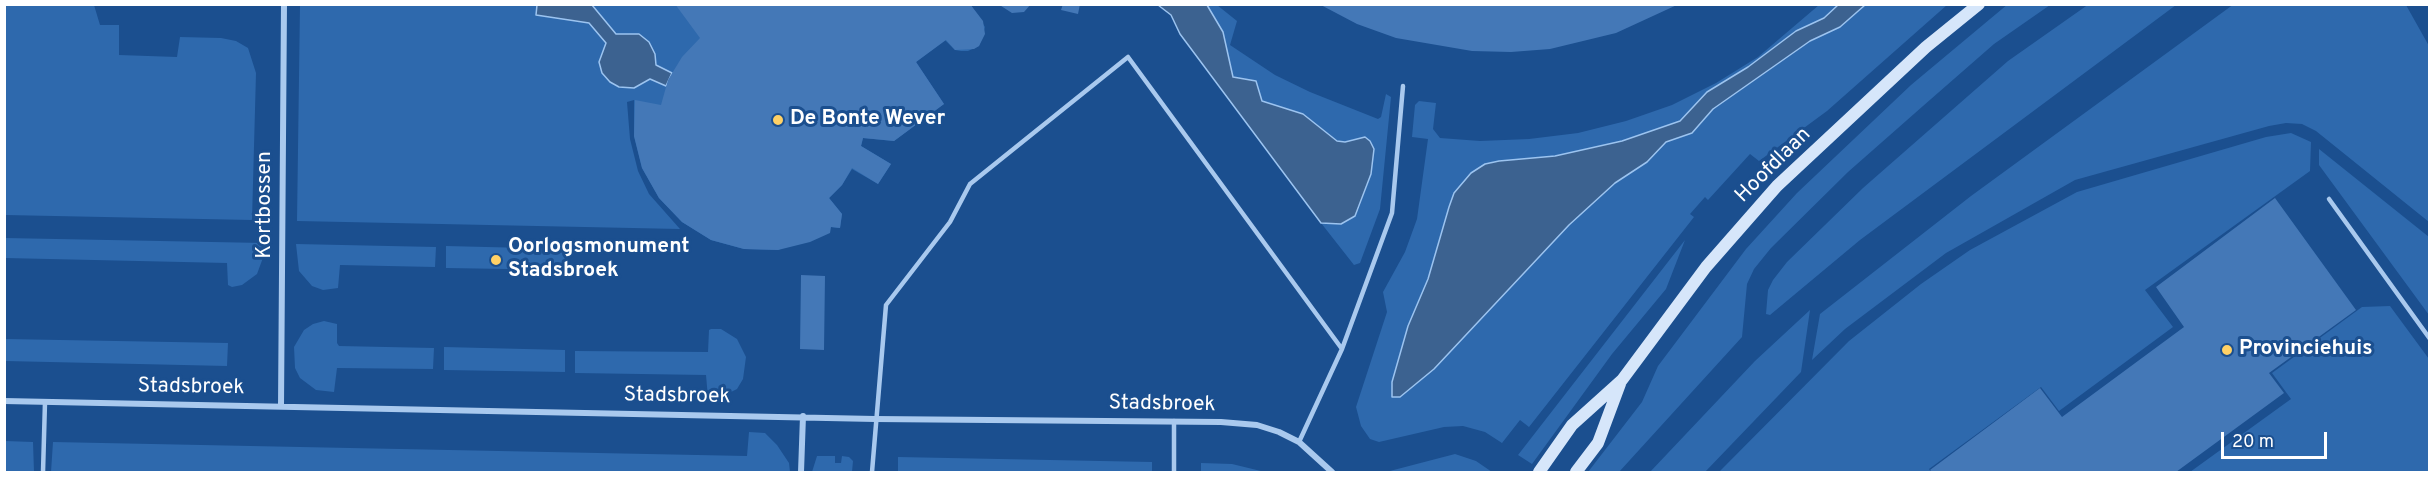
<!DOCTYPE html>
<style>
body{margin:0}
#map{position:relative;width:2434px;height:477px;overflow:hidden;background:#1b4f8f;font-family:Overpass,sans-serif}
canvas{display:block}
.frame{position:absolute;inset:0;border:6px solid #fff;pointer-events:none}
.scale{position:absolute;left:2221px;top:432px;width:106px;height:27px;box-sizing:border-box;border:3px solid #fff;border-top:0;padding-left:8px;font-size:18px;line-height:21px;white-space:nowrap;color:#fff;-webkit-text-stroke:4px #1b4f8f;paint-order:stroke}
</style>
<div id="map">
<canvas width="2434" height="477"></canvas>
<div class="frame"></div>
<div class="scale">20 m</div>
</div>
<script>
const ctx = document.querySelector('canvas').getContext('2d');
ctx.lineJoin = 'round';
function fillPath(path, color) {
  ctx.fillStyle = color;
  ctx.fill(path, 'evenodd');
}
function shape(rows) {
  const path = new Path2D();
  for (const r of rows) {
    path.moveTo(r[0], r[1]);
    for (let i = 2; i < r.length; i += 2) path.lineTo(r[i], r[i + 1]);
  }
  return path;
}
function stroke(path, color, width, dash) {
  ctx.strokeStyle = color;
  ctx.lineWidth = width;
  ctx.lineCap = dash ? 'butt' : 'round';
  ctx.setLineDash(dash || []);
  ctx.stroke(path);
}
function write(font, color, halo, rows, align = 'center') {
  ctx.font = font + ' Overpass,sans-serif';
  ctx.lineWidth = 6;
  ctx.setLineDash([]);
  ctx.textBaseline = 'middle';
  ctx.strokeStyle = halo;
  ctx.fillStyle = color;
  for (const [text, x, y, turn = 0] of rows) {
    ctx.save();
    ctx.translate(x, y);
    ctx.rotate((+turn || 0) * Math.PI / 180);
    ctx.textAlign = isNaN(turn) ? turn : align;
    if (halo) ctx.strokeText(text, 0, 0);
    ctx.fillText(text, 0, 0);
    ctx.restore();
  }
}
fillPath(shape([
 [5,4,94,5,100,25,119,25,119,55,177,57,180,37,221,38,236,41,248,48,256,73,252,220,5,215],
 [970,4,985,27,979,46,968,51,961,51,955,50,945,40,916,62,944,104,894,141,863,138,861,146,891,164,878,184,852,169,842,185,829,198,842,214,840,228,831,227,778,250,744,249,711,240,682,222,659,198,642,168,634,136,634,100,627,102,630,139,638,171,649,194,680,229,297,221,300,5],
 [2008,4,2050,5,1994,44,1923,106,1848,172,1771,248,1754,269,1747,284,1742,337,1619,472,1588,472,1642,402,1658,366,1746,249,1797,193,1911,85],
 [2089,4,2176,5,1860,240,1770,315,1766,314,1768,290,1773,280,1787,262,1863,188,2008,61],
 [2234,4,2406,5,2429,46,2429,222,2316,131,2302,124,2286,123,2269,126,2075,180,1946,253,1845,329,1812,360,1820,314,1971,196],
 [1207,5,1217,5,1237,21,1230,45,1275,75,1310,92,1378,119,1381,117,1386,94,1391,97,1380,209,1360,263,1354,265,1321,223,1341,224,1355,216,1359,208,1371,174,1355,139,1344,142,1337,141,1303,114,1262,101,1260,95,1233,77,1223,32],
 [1819,5,1838,5,1824,18,1796,31,1748,67,1707,92,1680,121,1622,141,1555,156,1485,164,1449,207,1428,279,1408,326,1392,382,1400,397,1434,369,1569,225,1615,183,1647,162,1666,142,1684,136,1699,126,1713,109,1810,41,1840,27,1865,5,1947,5,1827,111,1759,161,1750,154,1708,200,1705,197,1690,214,1694,217,1529,427,1520,420,1502,443,1485,432,1463,426,1444,427,1379,442,1370,439,1361,426,1356,407,1387,312,1383,292,1405,252,1417,219,1428,139,1412,137,1415,105,1419,101,1436,103,1433,129,1440,138,1480,141,1529,139,1578,133,1626,121,1672,105,1716,83,1758,57],
 [2291,133,2311,142,2310,171,2145,290,2173,327,2059,411,2041,387,1929,469,1931,472,1719,472,1849,341,1921,284,1970,250,2077,192,2266,137],
 [2319,149,2429,237,2429,315,2319,165],
 [5,238,264,243,264,255,257,274,242,285,232,287,228,285,227,263,5,258],
 [1685,240,1666,289,1612,354,1532,464,1518,455],
 [296,244,436,247,435,267,340,265,338,288,323,290,312,286,299,271],
 [446,246,568,249,567,270,446,268],
 [2390,306,2429,359,2429,472,2190,472,2291,399,2272,373,2362,307],
 [1810,310,1801,372,1705,472,1650,472,1755,361],
 [324,321,337,324,337,343,339,346,434,348,433,369,337,368,334,392,316,390,300,378,295,368,294,347,304,330,313,324],
 [711,329,721,329,737,339,746,357,743,379,737,389,719,398,708,398,706,375,575,373,575,351,708,352,709,330],
 [5,339,228,343,227,366,5,361],
 [444,347,565,350,565,372,444,370],
 [749,432,765,433,777,445,789,463,790,472,51,472,53,442,747,456],
 [5,441,33,442,34,472,5,472],
 [1455,454,1476,461,1492,472,1386,472],
 [817,456,835,456,835,463,841,463,842,456,849,457,853,461,852,472,812,472],
 [898,457,1152,462,1152,472,898,472],
 [1201,463,1232,464,1265,472,1201,472]
]), '#2e69ad');
const water = shape([
 [537,5,592,5,616,34,639,34,649,42,655,54,656,65,672,73,666,86,650,79,634,88,619,87,610,82,602,73,599,62,606,43,589,23,536,15,537,5],
 [1158,5,1207,5,1223,32,1233,77,1256,81,1262,101,1303,114,1337,141,1345,142,1365,137,1370,141,1374,149,1371,174,1355,216,1341,224,1321,223,1180,34,1171,15,1158,5],
 [1838,5,1865,5,1840,27,1810,41,1713,109,1692,133,1666,142,1647,162,1615,183,1569,225,1434,369,1400,397,1392,397,1392,382,1408,326,1428,279,1449,207,1454,193,1471,173,1485,164,1499,161,1555,156,1622,141,1680,121,1707,92,1748,67,1796,31,1824,18,1838,5]
]);
fillPath(water, '#3c6290');
stroke(water, '#9cc4f0', 1.5);
fillPath(shape([
 [675,4,970,4,983,21,985,34,979,46,974,49,955,50,946,40,916,62,944,104,894,141,863,138,861,146,891,164,878,184,852,168,842,185,829,198,842,214,840,228,831,227,830,233,810,242,778,250,744,249,711,240,682,222,659,198,642,168,634,136,635,100,661,105,668,80,682,57,700,38],
 [998,4,1031,4,1024,12,1012,13],
 [1063,4,1080,4,1078,14,1061,10],
 [1319,4,1679,4,1616,33,1550,49,1511,52,1472,51,1396,38,1357,24],
 [2275,198,2356,310,2269,373,2284,393,2176,472,1932,472,1930,470,2040,388,2062,417,2184,327,2156,287],
 [801,275,825,276,824,350,800,349]
]), '#4478b7');
stroke(shape([
 [2329,199,2430,339],
 [1174,421,1174,472],
 [1299,442,1342,349,1392,213,1403,86],
 [43,472,45,402],
 [872,472,886,305,950,222,970,184,1128,57,1342,349]
]), '#a9c9ee', 4.5);
stroke(shape([
 [4,401,875,419,1221,422,1257,425,1279,432,1299,442,1332,472],
 [281,406,284,4],
 [801,472,803,416]
]), '#a9c9ee', 6);
stroke(shape([
 [1539,472,1572,425,1622,380,1706,267,1777,186,1926,47,1979,4],
 [1576,472,1598,443,1620,384]
]), '#d6e6fa', 12);
for (const [x, y, r, color] of [
 [778,120,6,"#ffd166"],
 [496,260,6,"#ffd166"],
 [2227,350,6,"#ffd166"]
]) {
  const dot = new Path2D();
  dot.arc(x, y, r, 0, 2 * Math.PI);
  ctx.fillStyle = color;
  ctx.fill(dot);
  stroke(dot, '#1b4f8f', 2);
}
write('bold 21px', '#fff', '#1b4f8f', [
 ["De Bonte Wever",790,120],
 ["Oorlogsmonument",508,248],
 ["Stadsbroek",508,272],
 ["Provinciehuis",2239,350]
], 'left');
write('21px', '#fff', '#1b4f8f', [
 ["Hoofdlaan",1774,166,-45],
 ["Kortbossen",266,205,-90],
 ["Stadsbroek",191,388,1],
 ["Stadsbroek",677,397,1],
 ["Stadsbroek",1162,405,1]
]);
</script>
